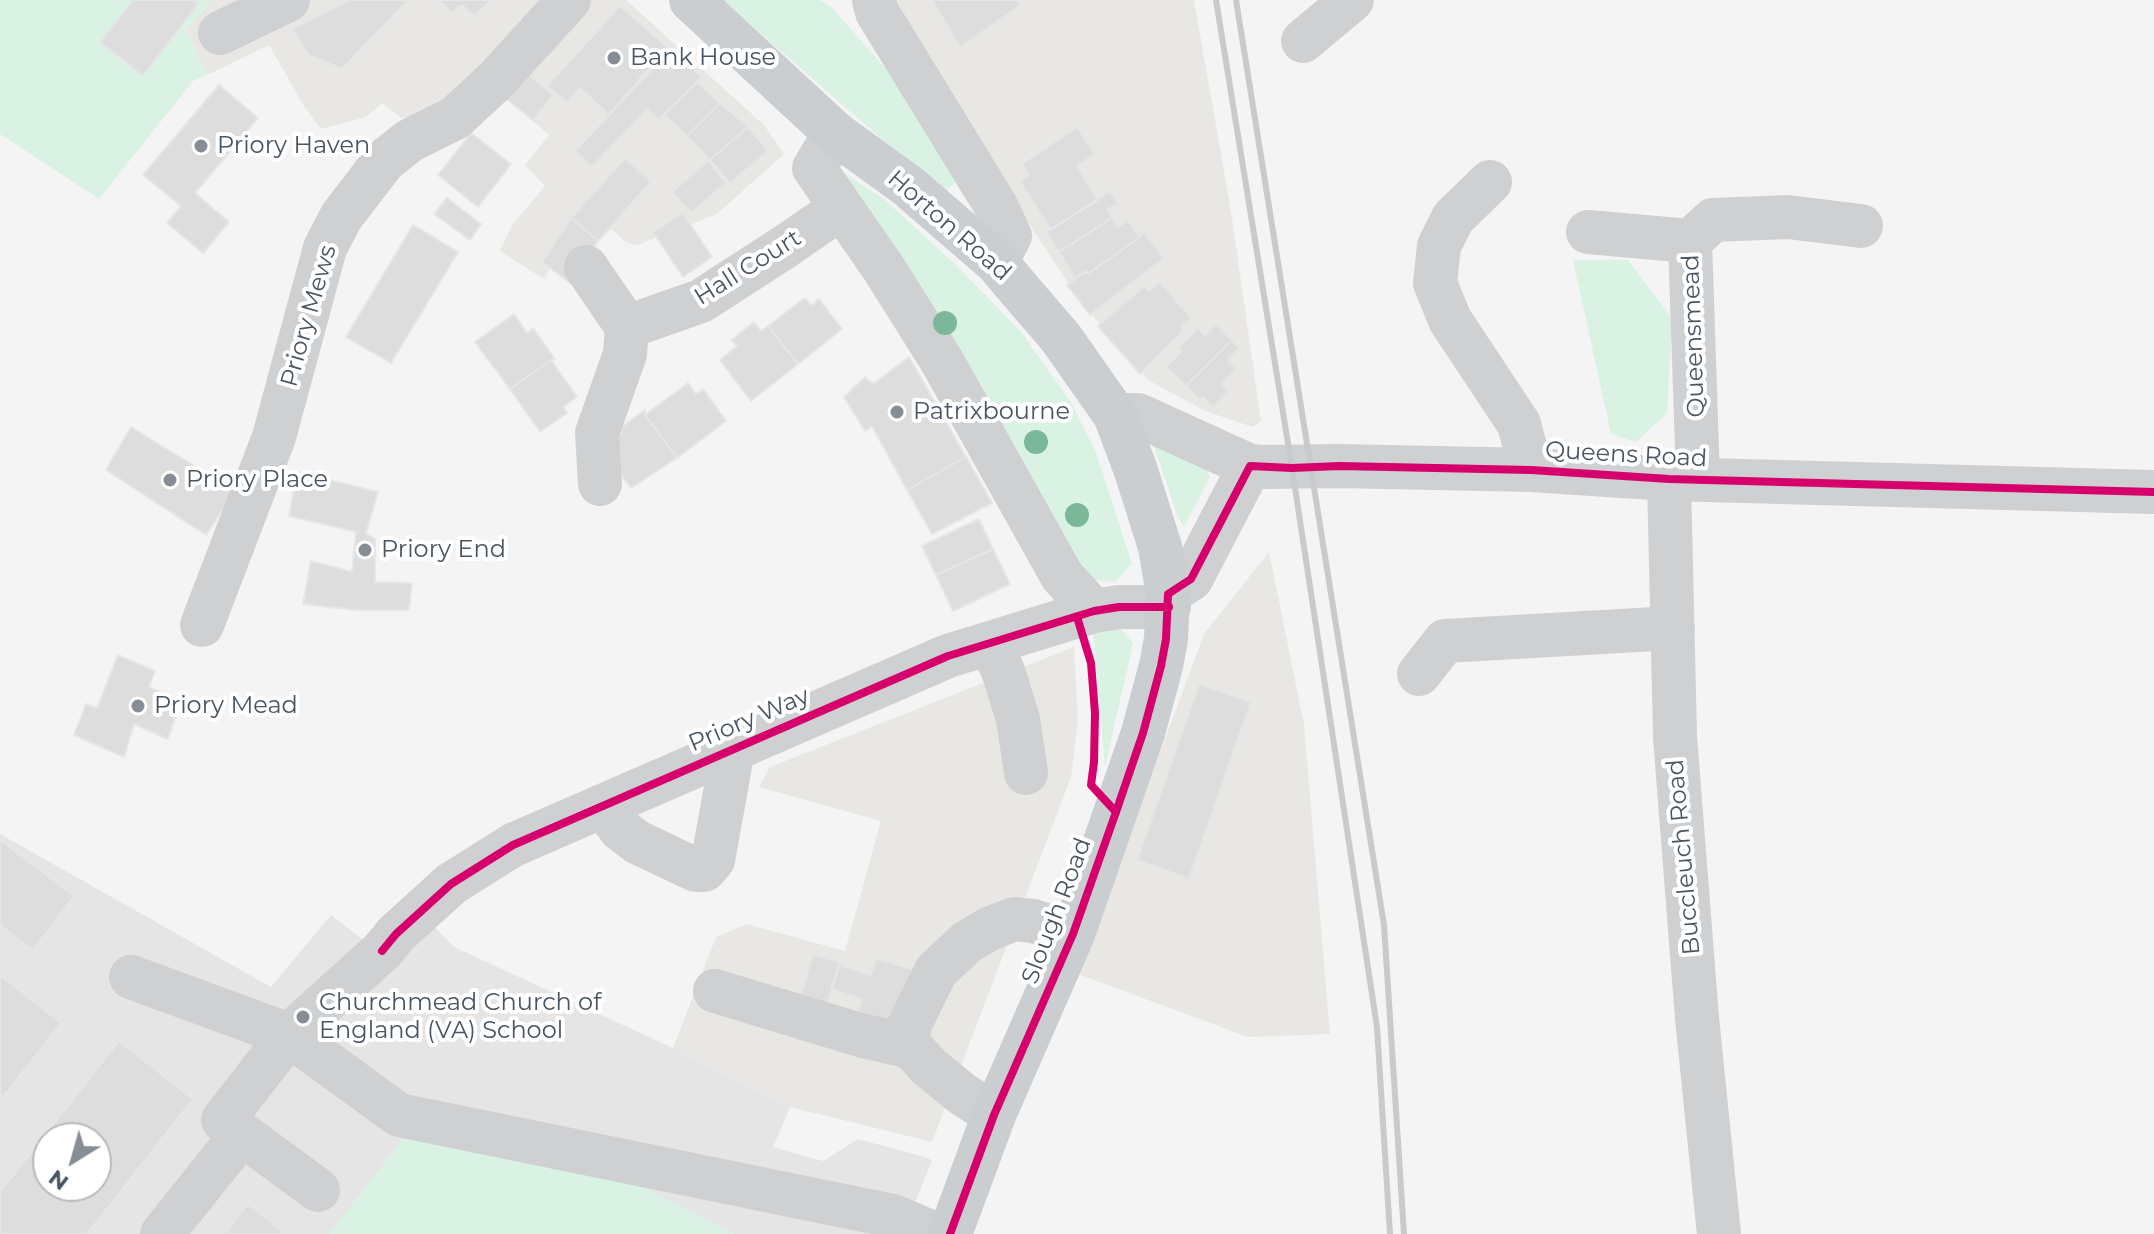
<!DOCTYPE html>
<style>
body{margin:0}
#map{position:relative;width:2154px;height:1234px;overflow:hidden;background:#f4f4f4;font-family:Montserrat,sans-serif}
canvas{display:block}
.north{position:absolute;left:32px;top:1122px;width:80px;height:80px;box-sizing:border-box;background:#fff;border:2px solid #b7bbc0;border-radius:50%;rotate:217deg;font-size:22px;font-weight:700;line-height:32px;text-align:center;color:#4a5661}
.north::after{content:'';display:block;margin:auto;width:28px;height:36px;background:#868d94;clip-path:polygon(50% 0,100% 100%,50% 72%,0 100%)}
</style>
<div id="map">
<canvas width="2154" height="1234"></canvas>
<div class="north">N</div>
</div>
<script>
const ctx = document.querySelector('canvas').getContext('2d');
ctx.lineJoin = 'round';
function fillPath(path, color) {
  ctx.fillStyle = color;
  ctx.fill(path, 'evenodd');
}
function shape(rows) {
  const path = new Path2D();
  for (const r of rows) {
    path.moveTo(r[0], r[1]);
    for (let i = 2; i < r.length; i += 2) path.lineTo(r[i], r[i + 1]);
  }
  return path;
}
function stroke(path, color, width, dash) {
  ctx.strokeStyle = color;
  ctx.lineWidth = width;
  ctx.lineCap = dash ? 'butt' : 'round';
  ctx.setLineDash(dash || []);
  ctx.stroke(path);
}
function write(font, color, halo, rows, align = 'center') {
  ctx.font = font + ' Montserrat,sans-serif';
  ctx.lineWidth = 8;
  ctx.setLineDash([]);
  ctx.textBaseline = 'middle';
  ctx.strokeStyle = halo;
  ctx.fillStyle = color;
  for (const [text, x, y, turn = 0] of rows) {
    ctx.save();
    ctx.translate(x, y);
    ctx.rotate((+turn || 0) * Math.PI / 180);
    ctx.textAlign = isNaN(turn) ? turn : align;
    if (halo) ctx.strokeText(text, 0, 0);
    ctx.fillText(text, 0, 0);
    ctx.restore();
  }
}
fillPath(shape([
 [212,0,236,0,242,4,246,0,548,0,455,102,427,114,401,118,382,103,366,117,321,129,305,108,269,45,207,75,186,29],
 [587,0,626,0,764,125,784,154,717,214,638,245,627,243,611,229,598,241,575,223,544,279,500,251,512,225,545,186,525,165,549,135,506,98],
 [897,0,1194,0,1231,211,1261,421,1253,427,1205,411,1148,380,1080,301,994,171,901,14],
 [1269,552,1304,724,1330,1034,1248,1037,1078,974,1204,634],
 [1074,647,1078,721,1071,777,932,1142,790,1107,673,1048,716,937,746,924,845,951,881,821,759,787,770,767]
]), '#e8e7e3');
fillPath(shape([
 [0,834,271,987,331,915,392,962,427,919,454,947,673,1048,790,1107,773,1147,823,1161,858,1139,928,1158,932,1161,902,1234,0,1234],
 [48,1138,96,1138,96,1186,48,1186]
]), '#e6e5e6');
fillPath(shape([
 [0,0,212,0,186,29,207,75,193,81,99,199,0,134],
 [722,0,820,0,832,8,886,69,961,177,944,193],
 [839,170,884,199,958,267,1021,332,1070,401,1096,452,1132,564,1115,582,1094,580,1078,574],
 [1573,260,1628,260,1672,319,1667,413,1636,442,1611,434],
 [1154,446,1207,470,1210,477,1184,527,1177,515],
 [1120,628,1133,643,1105,767,1093,631],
 [408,1132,630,1181,735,1234,329,1234]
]), '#d9f2e3');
const building = shape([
 [133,0,195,0,199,3,143,76,100,42,133,0],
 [349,0,408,0,342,69,309,55,292,29,349,0],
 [438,0,492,0,474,16,462,5,452,13,438,0],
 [932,0,1018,0,1021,5,960,47,932,0],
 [620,6,667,47,609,115,580,88,567,102,547,86,620,6],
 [671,49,702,77,659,120,647,109,592,167,575,151,671,49],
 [520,67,553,95,533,120,499,93,520,67],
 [697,82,720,103,687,136,664,114,697,82],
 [219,85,258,118,195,193,229,222,203,253,167,223,181,206,143,175,219,85],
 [720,103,748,127,710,160,687,136,720,103],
 [748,127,768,151,730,183,710,160,748,127],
 [1077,127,1095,154,1077,166,1098,200,1051,230,1020,182,1029,175,1022,164,1077,127],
 [471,133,511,164,478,207,438,175,471,133],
 [625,158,651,182,598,241,571,218,625,158],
 [708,161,726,183,691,213,672,192,708,161],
 [1110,191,1118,204,1107,210,1112,218,1059,252,1046,232,1110,191],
 [447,198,481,224,470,240,434,214,447,198],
 [683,213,712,257,683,277,653,232,683,213],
 [571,218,598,241,570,283,542,262,571,218],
 [1112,218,1118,227,1128,220,1140,237,1088,274,1086,271,1075,278,1059,252,1112,218],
 [413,225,458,252,391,363,346,337,413,225],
 [1144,232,1164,258,1090,315,1067,285,1086,271,1088,274,1140,237,1144,232],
 [1160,282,1191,318,1181,327,1184,330,1140,374,1098,326,1144,286,1149,291,1160,282],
 [805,298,811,305,819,299,842,329,798,364,768,326,805,298],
 [514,314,527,333,533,328,555,359,551,360,510,389,475,342,514,314],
 [754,322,761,331,768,326,798,364,751,401,720,360,737,346,732,340,754,322],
 [1216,324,1232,340,1186,386,1166,367,1181,352,1178,348,1198,328,1205,335,1216,324],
 [1232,340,1239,349,1228,360,1237,369,1222,384,1229,391,1213,407,1203,397,1199,400,1186,386,1232,340],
 [909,357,966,457,907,490,872,426,865,431,844,397,865,377,873,384,909,357],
 [551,360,577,397,563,407,567,413,540,432,510,389,551,360],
 [688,383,696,394,703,389,726,421,677,458,645,415,688,383],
 [645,410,645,415,677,458,631,488,601,449,622,433,619,429,645,410],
 [131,427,235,491,206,535,106,470,131,427],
 [966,457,992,503,932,534,907,490,966,457],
 [297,472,378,492,366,533,375,539,375,582,412,583,409,610,354,610,303,604,311,561,352,572,356,532,289,516,297,472],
 [979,519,993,549,936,575,922,546,979,519],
 [993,549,1010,584,953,611,936,575,993,549],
 [118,655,155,671,149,687,181,701,168,739,134,724,124,757,74,735,86,704,97,708,118,655],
 [1199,684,1251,702,1189,879,1137,860,1199,684],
 [0,840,74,896,33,950,0,925,0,840],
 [813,954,842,963,839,965,826,1009,799,1001,813,954],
 [876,959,940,977,923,1035,857,1015,861,999,831,989,839,965,871,975,876,959],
 [0,975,61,1023,3,1097,0,1094,0,975],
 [119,1041,193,1099,87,1234,0,1234,0,1192,119,1041],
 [48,1138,96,1138,96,1186,48,1186,48,1138],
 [248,1204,286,1234,225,1234,248,1204]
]);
fillPath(building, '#ddddde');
stroke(building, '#e5e6e7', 2);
stroke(shape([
 [874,0,877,12,996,206,1010,236,996,262],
 [220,33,288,0],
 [1303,41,1352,0],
 [835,133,814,168,884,269,943,363,1062,576,1094,611],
 [1490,182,1453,218,1439,246,1435,283,1450,320,1519,424,1531,470],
 [1588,232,1690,241,1713,220,1788,217,1861,226],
 [1690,241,1698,479],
 [586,267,627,327,701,301,786,246,841,208],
 [1115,415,1138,415,1250,466,1266,467,1339,466,1531,470,1669,479,2154,492],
 [1669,479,1675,737,1697,1018,1719,1234],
 [600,484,597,433,625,354,627,327],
 [1168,594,1191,579,1250,466],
 [202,625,274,437,325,248,341,217,384,161,409,141,455,118,496,80,569,0],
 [991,644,1003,671,1018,719,1026,773],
 [1419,674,1445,641,1673,628],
 [604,806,620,829,637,842,696,870,704,870,713,860,733,749],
 [131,977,289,1035,382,951,396,934,451,884,513,845,948,656,1094,611,1119,607,1169,607],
 [715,991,860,1035,911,1047],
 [994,1115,961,1093,928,1066,911,1047,907,1030,936,971,967,942,989,929,1014,919,1033,921,1073,934],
 [318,1190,223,1120,289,1035,399,1115,893,1216,935,1234],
 [162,1234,242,1134]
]), '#ced0d2', 44);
stroke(shape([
 [691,0,835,133,908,186,996,262,1024,295,1061,338,1115,415,1136,471,1160,547,1168,594,1166,639,1161,666,1143,733,1073,934,994,1115,950,1234]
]), '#caced1', 44);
stroke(shape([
 [1216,0,1292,468,1377,1027,1390,1234],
 [1236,0,1384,925,1404,1234]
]), '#c9cacc', 6);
stroke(shape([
 [1077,617,1091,663,1095,713,1094,762,1091,785,1116,812],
 [382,951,396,934,451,884,513,845,948,656,1094,611,1119,607,1169,607],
 [950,1234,994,1115,1073,934,1116,812,1143,733,1161,666,1166,639,1168,594,1191,579,1250,466,1292,468,1339,466,1531,470,1669,479,2154,492]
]), '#d6006c', 8);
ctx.fillStyle = '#7ab899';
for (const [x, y] of [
 [945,323],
 [1036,442],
 [1077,515]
]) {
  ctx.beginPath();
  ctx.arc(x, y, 12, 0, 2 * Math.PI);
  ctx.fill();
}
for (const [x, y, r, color] of [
 [614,58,8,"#868d94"],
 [201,146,8,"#868d94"],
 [897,412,8,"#868d94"],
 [170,480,8,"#868d94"],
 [365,550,8,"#868d94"],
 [138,706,8,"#868d94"],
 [303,1017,8,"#868d94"]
]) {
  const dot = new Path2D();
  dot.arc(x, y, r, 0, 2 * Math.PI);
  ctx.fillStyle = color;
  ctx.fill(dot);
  stroke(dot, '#fff', 3);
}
write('24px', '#4a5661', '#fff', [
 ["Bank House",630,58],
 ["Priory Haven",217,146],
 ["Patrixbourne",913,412],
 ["Priory Place",186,480],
 ["Priory End",381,550],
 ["Priory Mead",154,706],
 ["Churchmead Church of",319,1003],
 ["England (VA) School",319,1031]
], 'left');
write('24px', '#4a5661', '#fff', [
 ["Horton Road",949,226,41],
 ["Hall Court",748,268,-32],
 ["Priory Mews",309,316,-74],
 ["Queensmead",1694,336,-92],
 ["Queens Road",1626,455,3],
 ["Priory Way",749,720,-23],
 ["Buccleuch Road",1684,857,-95],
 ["Slough Road",1057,911,-69]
]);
</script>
